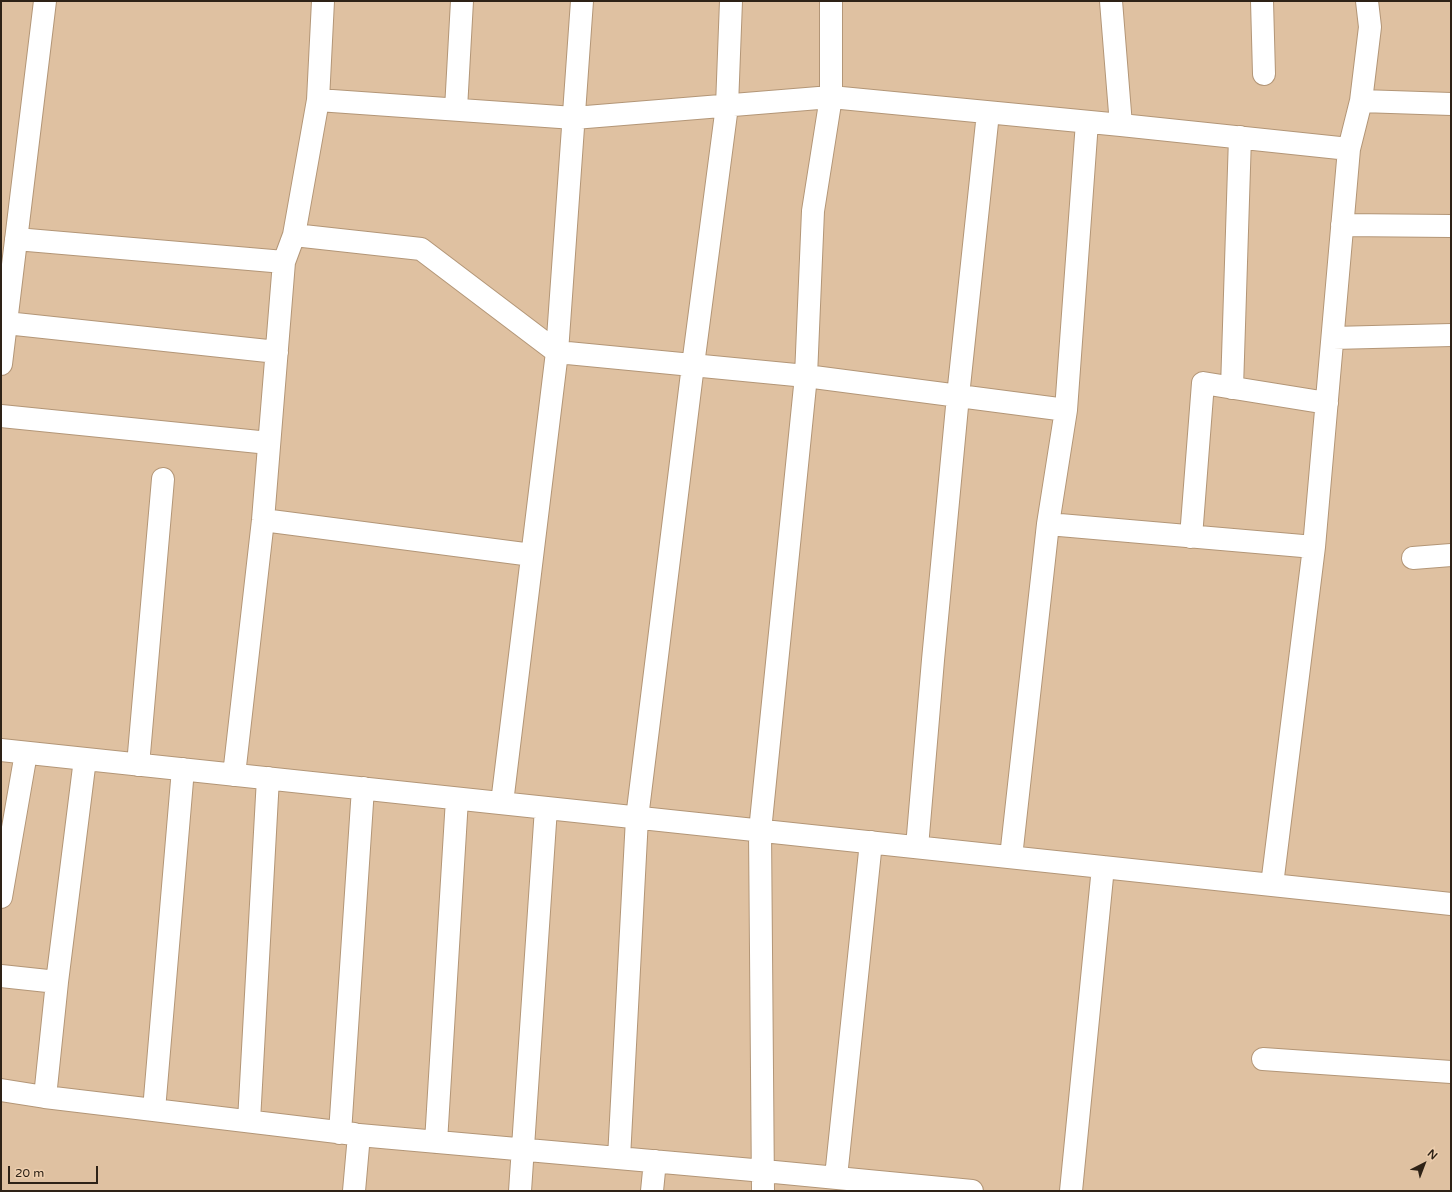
<!DOCTYPE html>
<style>
body{margin:0}
#map{position:relative;width:1452px;height:1192px;overflow:hidden;background:#dfc1a1;font-family:"Varela Round",sans-serif}
canvas{display:block}
.frame{position:absolute;inset:0;border:2px solid #2e2216;pointer-events:none}
.north{position:absolute;left:1404px;top:1144px;width:40px;height:40px;-webkit-text-stroke:3px #edceae;paint-order:stroke;rotate:42deg;font-size:11px;font-weight:700;line-height:16px;text-align:center;color:#2e2216}
.north::after{content:'';display:block;margin:auto;width:14px;height:18px;background:#2e2216;clip-path:polygon(50% 0,100% 100%,50% 72%,0 100%)}
.scale{position:absolute;left:8px;top:1166px;width:90px;height:18px;box-sizing:border-box;border:2px solid #2e2216;border-top:0;padding-left:5px;font-size:12px;line-height:14px;white-space:nowrap;color:#2e2216;-webkit-text-stroke:3px #edceae;paint-order:stroke}
</style>
<div id="map">
<canvas width="1452" height="1192"></canvas>
<div class="frame"></div>
<div class="north">N</div>
<div class="scale">20 m</div>
</div>
<script>
const ctx = document.querySelector('canvas').getContext('2d');
ctx.lineJoin = 'round';
function shape(rows) {
  const path = new Path2D();
  for (const r of rows) {
    path.moveTo(r[0], r[1]);
    for (let i = 2; i < r.length; i += 2) path.lineTo(r[i], r[i + 1]);
  }
  return path;
}
function stroke(path, color, width, dash) {
  ctx.strokeStyle = color;
  ctx.lineWidth = width;
  ctx.lineCap = dash ? 'butt' : 'round';
  ctx.setLineDash(dash || []);
  ctx.stroke(path);
}
const street = shape([
 [1111,1,1121,125],
 [1262,1,1264,74],
 [318,100,323,1],
 [1361,101,1451,104],
 [456,109,462,1],
 [1342,225,1451,226],
 [294,235,421,249,557,352,806,376,1066,410],
 [16,239,284,262,263,520,234,775],
 [284,262,294,235,318,100,574,118,831,97,1121,125,1349,149],
 [6,323,277,352],
 [1333,338,1451,335],
 [1,364,45,1],
 [1232,388,1240,137],
 [1,416,269,443],
 [263,520,532,555],
 [1048,524,1314,547],
 [1191,537,1203,383,1327,403],
 [1413,558,1451,555],
 [1,750,1451,904],
 [138,765,163,479],
 [502,803,557,352,582,1],
 [917,847,933,660,958,396,988,113],
 [1011,857,1048,524,1066,410,1087,122],
 [1272,885,1314,547,1349,149,1361,101,1370,27,1367,1],
 [1,897,26,753],
 [1,976,57,982,45,1097,1,1090],
 [57,982,85,759],
 [1263,1059,1451,1072],
 [45,1097,354,1134],
 [154,1110,183,769],
 [249,1121,268,778],
 [340,1133,363,788],
 [436,1142,457,799],
 [619,1158,637,818,693,365,727,106,731,1],
 [836,1177,871,842],
 [354,1191,359,1135,764,1171,972,1191],
 [520,1191,546,808],
 [652,1191,655,1161],
 [763,1191,760,831,806,376,813,211,831,97,831,1],
 [1071,1191,1103,867]
]);
stroke(street, '#b39677', 24);
stroke(street, '#fff', 22);
</script>
